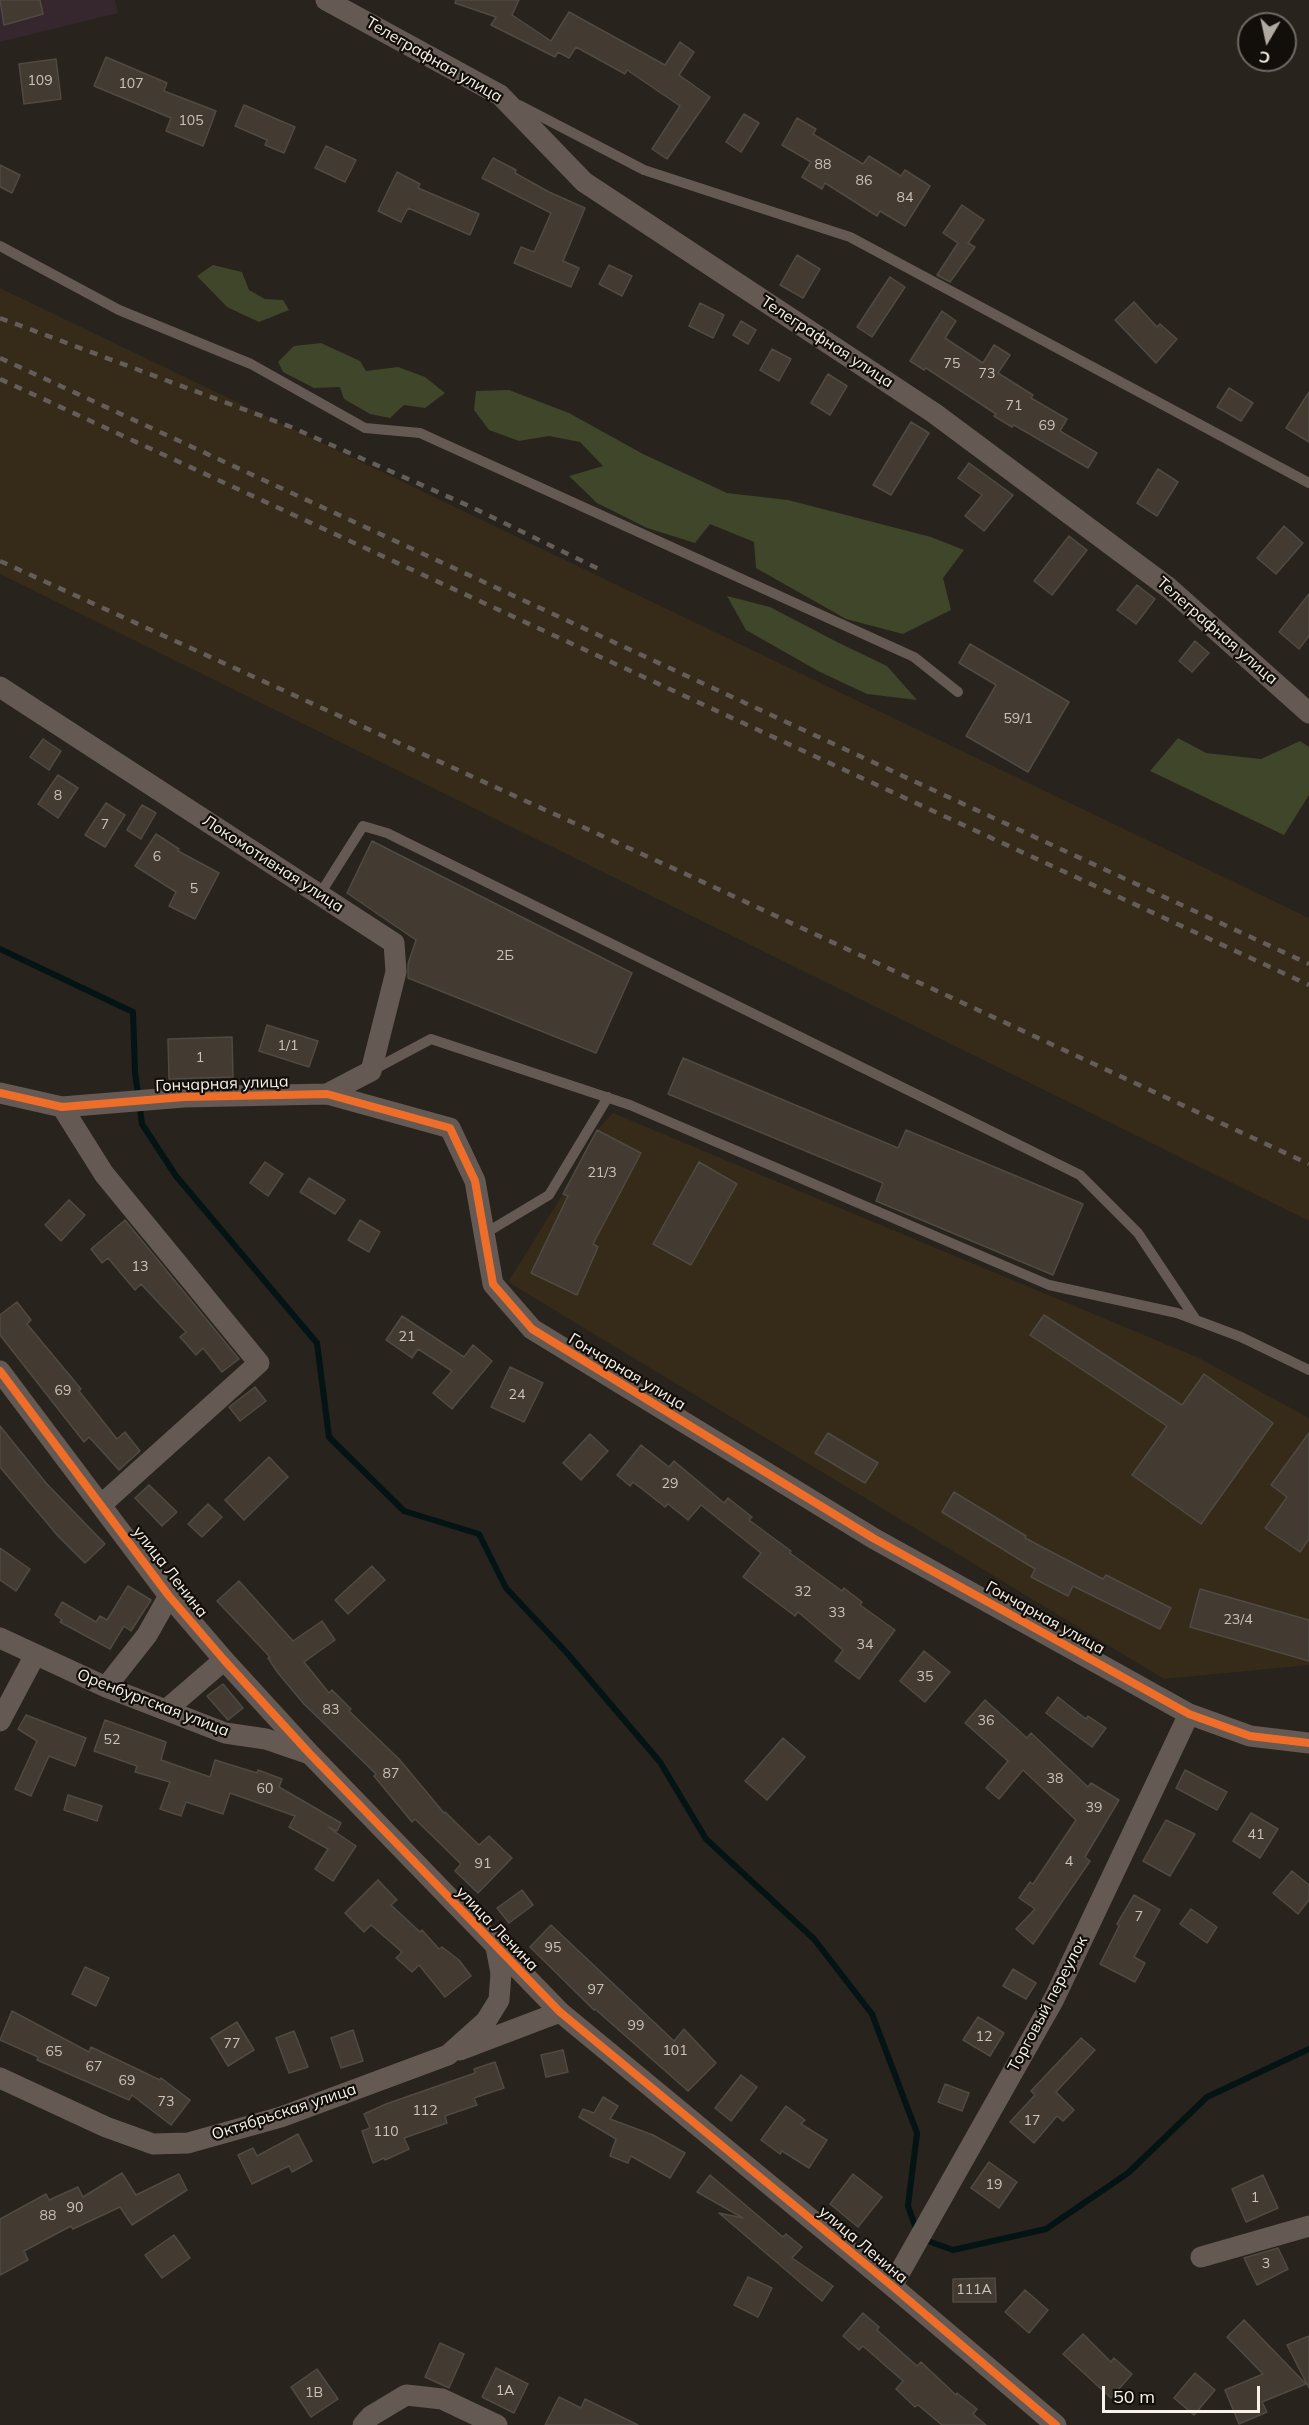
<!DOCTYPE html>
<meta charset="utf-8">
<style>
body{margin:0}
#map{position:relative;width:1309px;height:2425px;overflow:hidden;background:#28231c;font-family:Mulish,sans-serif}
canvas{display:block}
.north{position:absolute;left:1237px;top:12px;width:60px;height:60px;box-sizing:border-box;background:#120e09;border:2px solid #6e6963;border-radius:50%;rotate:189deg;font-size:16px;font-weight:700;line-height:24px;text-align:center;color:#f8f1e9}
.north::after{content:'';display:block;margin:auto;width:21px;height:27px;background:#afa9a1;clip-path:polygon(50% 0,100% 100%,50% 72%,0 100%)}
.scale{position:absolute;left:1102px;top:2386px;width:158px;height:27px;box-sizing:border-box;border:3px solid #f8f1e9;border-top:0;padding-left:8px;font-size:18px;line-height:21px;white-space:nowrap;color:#f8f1e9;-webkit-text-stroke:4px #120e09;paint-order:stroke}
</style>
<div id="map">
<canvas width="1309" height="2425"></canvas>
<div class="north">С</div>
<div class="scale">50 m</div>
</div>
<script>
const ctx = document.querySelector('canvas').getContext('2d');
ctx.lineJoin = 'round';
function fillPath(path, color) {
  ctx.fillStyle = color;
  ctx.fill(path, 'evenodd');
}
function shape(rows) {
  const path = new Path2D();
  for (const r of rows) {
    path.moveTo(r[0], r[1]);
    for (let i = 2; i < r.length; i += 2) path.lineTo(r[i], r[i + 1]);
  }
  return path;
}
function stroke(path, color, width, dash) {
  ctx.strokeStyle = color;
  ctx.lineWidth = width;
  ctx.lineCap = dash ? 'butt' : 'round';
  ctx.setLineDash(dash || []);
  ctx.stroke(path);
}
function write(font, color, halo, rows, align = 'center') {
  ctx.font = font + ' Mulish,sans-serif';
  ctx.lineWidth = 4.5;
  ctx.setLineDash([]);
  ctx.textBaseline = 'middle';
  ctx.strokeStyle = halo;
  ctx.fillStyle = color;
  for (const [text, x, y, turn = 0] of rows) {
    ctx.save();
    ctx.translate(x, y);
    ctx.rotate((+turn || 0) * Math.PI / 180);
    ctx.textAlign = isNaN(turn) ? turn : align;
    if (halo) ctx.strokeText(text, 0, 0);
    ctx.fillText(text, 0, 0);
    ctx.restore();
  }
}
fillPath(shape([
 [0,288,1309,918,1309,1221,0,574],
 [613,1113,1199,1358,1309,1418,1309,1665,1164,1679,508,1282,563,1194,597,1130]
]), '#362a19');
fillPath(shape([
 [0,0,115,0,118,13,0,42]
]), '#36272f');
fillPath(shape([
 [213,265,242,272,249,290,265,299,283,300,289,310,259,322,227,307,197,276],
 [321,343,360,361,366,371,398,367,425,377,445,393,425,408,404,405,390,418,370,414,344,399,340,387,314,388,283,372,278,362,294,346],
 [509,390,569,413,643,454,727,493,788,500,931,537,964,550,943,578,951,610,903,634,846,619,756,568,754,542,710,524,695,543,647,528,597,503,569,476,603,466,580,442,549,436,519,441,489,430,474,410,476,391],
 [727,596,770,607,839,643,887,666,917,700,867,694,818,671,746,630],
 [1178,738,1206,753,1261,759,1300,741,1309,747,1309,795,1284,835,1150,771]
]), '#3f4629');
stroke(shape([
 [0,949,133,1012,135,1072,142,1124,176,1176,317,1343,329,1437,404,1511,479,1534,506,1588,567,1653,660,1762,706,1839,814,1939,872,2014,917,2133,908,2206,915,2226],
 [928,2241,953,2250,1046,2229,1128,2173,1207,2097,1309,2049]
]), '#041314', 6);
const building = shape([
 [0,0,40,0,43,14,4,25,0,0],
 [456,0,519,0,512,15,551,41,569,12,665,65,680,42,694,52,679,75,710,97,667,159,652,149,680,106,627,70,625,74,576,47,569,58,558,52,555,57,491,25,496,17,455,3,456,0],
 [106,57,167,83,164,91,216,111,203,146,166,131,171,118,94,86,106,57],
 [56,59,61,99,24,104,19,64,56,59],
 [244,105,295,127,284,153,265,145,267,140,235,126,244,105],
 [744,114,759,123,741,152,726,142,744,114],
 [797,118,816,129,813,134,863,164,869,156,901,176,905,170,930,186,905,226,880,211,877,216,825,183,822,189,802,177,811,162,782,145,797,118],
 [326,146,356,160,345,182,315,168,326,146],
 [493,158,516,170,515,173,549,192,585,208,563,261,579,268,571,287,514,263,521,247,534,252,551,213,482,178,493,158],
 [0,165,20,175,12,193,0,187,0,165],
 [397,172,420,184,418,188,479,214,470,235,408,208,401,222,378,211,397,172],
 [962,205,984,220,968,243,975,247,950,282,937,275,958,243,943,233,962,205],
 [797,255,820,269,803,298,780,285,797,255],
 [609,265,632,276,622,296,599,284,609,265],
 [890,277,905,287,872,337,857,327,890,277],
 [1134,302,1157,327,1160,324,1177,339,1156,363,1115,320,1134,302],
 [700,303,724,315,713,338,689,326,700,303],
 [942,311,956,321,945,338,983,363,994,345,1010,355,998,373,1033,395,1031,398,1067,419,1060,431,1097,453,1088,468,1014,425,1012,427,994,416,996,414,926,368,924,370,910,361,942,311],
 [741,321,756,330,748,344,733,335,741,321],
 [772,349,791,359,779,381,760,370,772,349],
 [828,374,847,386,830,415,811,403,828,374],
 [1229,388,1253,403,1241,421,1217,407,1229,388],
 [1309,392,1309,442,1286,428,1309,392],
 [911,422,929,433,891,495,873,485,911,422],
 [969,463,1013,495,984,531,965,516,982,495,958,478,969,463],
 [1158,469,1178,482,1157,516,1137,503,1158,469],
 [1284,526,1303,543,1276,574,1257,558,1284,526],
 [1069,536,1087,550,1052,595,1034,581,1069,536],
 [1137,585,1155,599,1136,624,1117,610,1137,585],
 [1309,594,1309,636,1299,649,1279,632,1309,594],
 [1195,641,1209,653,1192,672,1179,661,1195,641],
 [970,644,1069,702,1028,772,966,736,996,685,959,663,970,644],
 [43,739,61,751,49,770,30,757,43,739],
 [58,775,78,788,58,818,38,804,58,775],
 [106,803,125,815,105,847,85,835,106,803],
 [142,805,156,813,141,839,127,830,142,805],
 [156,834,179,849,178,851,219,873,195,919,169,906,176,892,135,866,156,834],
 [372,841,632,973,596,1053,408,978,408,964,416,940,347,893,372,841],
 [267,1025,318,1041,309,1067,259,1051,267,1025],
 [232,1037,233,1077,169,1079,168,1039,232,1037],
 [683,1058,898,1148,906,1130,1083,1204,1053,1275,876,1201,883,1183,668,1094,683,1058],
 [597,1130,641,1153,593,1244,598,1247,577,1295,531,1273,568,1196,563,1194,597,1130],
 [265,1162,283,1174,268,1196,250,1183,265,1162],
 [699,1162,737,1184,691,1265,653,1244,699,1162],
 [309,1178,345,1200,335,1214,300,1192,309,1178],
 [69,1200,85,1215,61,1241,45,1225,69,1200],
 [125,1220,239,1359,222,1372,203,1348,196,1355,180,1337,186,1332,141,1284,135,1290,108,1258,102,1263,91,1249,125,1220],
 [360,1220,380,1232,369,1252,348,1240,360,1220],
 [17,1302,31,1320,27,1324,81,1389,79,1391,117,1439,125,1432,140,1451,119,1470,89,1437,84,1442,0,1335,0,1315,17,1302],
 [1044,1315,1182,1405,1204,1374,1273,1423,1201,1524,1132,1475,1167,1426,1030,1335,1044,1315],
 [402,1316,464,1357,473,1345,492,1361,452,1409,433,1393,452,1371,418,1349,412,1358,386,1340,402,1316],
 [510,1367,543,1383,524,1422,491,1407,510,1367],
 [255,1387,266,1401,240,1421,229,1407,255,1387],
 [0,1426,46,1483,105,1544,85,1563,58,1536,0,1467,0,1426],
 [828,1433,878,1463,865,1483,815,1453,828,1433],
 [1309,1433,1309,1539,1300,1552,1265,1528,1287,1497,1271,1485,1309,1433],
 [590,1434,608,1451,581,1480,563,1463,590,1434],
 [641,1445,669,1467,674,1461,724,1503,728,1498,752,1517,749,1520,791,1551,790,1553,842,1591,844,1588,862,1602,860,1605,895,1630,859,1679,835,1661,843,1650,798,1612,795,1616,743,1577,761,1553,701,1505,688,1520,668,1504,665,1507,633,1482,630,1486,617,1475,641,1445],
 [269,1457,288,1477,244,1520,225,1500,269,1457],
 [149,1485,177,1512,162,1526,135,1498,149,1485],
 [954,1492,1026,1536,1025,1538,1103,1579,1106,1575,1171,1608,1160,1629,1073,1586,1068,1596,1031,1577,1035,1569,942,1512,954,1492],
 [208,1504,222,1517,202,1537,188,1524,208,1504],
 [0,1548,30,1569,16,1591,0,1580,0,1548],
 [372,1566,385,1580,348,1614,335,1600,372,1566],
 [239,1581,293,1641,322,1621,335,1640,304,1662,329,1693,332,1690,351,1709,349,1711,399,1759,444,1813,445,1812,479,1845,489,1836,512,1858,478,1893,455,1871,461,1864,415,1819,412,1822,374,1776,376,1774,304,1704,278,1673,268,1658,270,1657,217,1601,239,1581],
 [128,1586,151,1600,131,1631,124,1626,110,1649,60,1622,62,1620,55,1615,62,1602,96,1622,100,1616,107,1620,128,1586],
 [1200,1589,1309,1620,1309,1661,1190,1627,1200,1589],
 [924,1651,950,1672,925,1702,900,1681,924,1651],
 [223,1684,243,1708,228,1720,207,1696,223,1684],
 [1058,1697,1086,1719,1088,1716,1106,1728,1092,1747,1046,1713,1058,1697],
 [985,1700,1027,1738,1031,1733,1088,1787,1091,1783,1119,1800,1085,1857,1090,1861,1033,1944,1016,1929,1035,1909,1019,1898,1030,1882,1033,1884,1076,1820,1023,1770,999,1799,986,1788,1008,1761,965,1723,985,1700],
 [26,1715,86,1738,75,1766,49,1756,31,1796,15,1789,37,1741,18,1729,26,1715],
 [105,1720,166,1742,161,1760,210,1777,215,1760,257,1773,258,1770,282,1779,279,1787,341,1823,337,1831,328,1827,356,1846,333,1881,315,1869,328,1849,289,1827,295,1816,230,1793,223,1814,186,1802,181,1816,160,1809,170,1782,135,1772,137,1766,94,1751,105,1720],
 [783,1738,805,1757,767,1800,745,1781,783,1738],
 [1185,1770,1227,1792,1217,1810,1176,1788,1185,1770],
 [68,1795,102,1806,97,1821,64,1810,68,1795],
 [1251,1813,1278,1829,1260,1858,1233,1841,1251,1813],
 [1166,1820,1195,1834,1170,1876,1143,1861,1166,1820],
 [1292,1871,1309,1885,1309,1900,1298,1914,1273,1893,1292,1871],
 [378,1880,397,1900,391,1905,420,1932,422,1930,439,1949,442,1947,459,1960,471,1976,445,1997,419,1965,412,1972,396,1958,402,1952,371,1925,364,1932,345,1913,378,1880],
 [522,1890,533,1905,509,1923,497,1908,522,1890],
 [1134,1895,1160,1910,1134,1957,1145,1963,1135,1982,1100,1964,1119,1926,1117,1924,1134,1895],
 [1191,1909,1217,1927,1207,1943,1180,1924,1191,1909],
 [551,1925,674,2041,684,2029,716,2063,688,2091,595,2009,594,2010,530,1947,551,1925],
 [85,1967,109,1978,96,2006,72,1994,85,1967],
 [1013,1969,1036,1983,1026,1999,1003,1986,1013,1969],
 [12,2011,89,2052,91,2047,160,2080,161,2078,190,2100,171,2125,132,2095,129,2100,37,2060,38,2057,0,2040,12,2011],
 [978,2017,1004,2033,990,2056,963,2040,978,2017],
 [237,2022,254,2050,228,2066,211,2038,237,2022],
 [353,2030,363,2061,341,2068,331,2038,353,2030],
 [294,2031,308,2067,289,2073,276,2038,294,2031],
 [1081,2038,1095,2050,1056,2092,1074,2110,1063,2121,1057,2116,1034,2143,1010,2122,1035,2095,1031,2091,1081,2038],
 [563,2050,568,2072,546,2077,541,2055,563,2050],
 [495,2062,504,2088,474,2098,477,2105,445,2116,447,2123,404,2138,409,2149,385,2160,384,2158,373,2163,362,2131,370,2128,364,2114,386,2104,475,2073,474,2069,495,2062],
 [741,2075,757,2087,731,2121,715,2108,741,2075],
 [945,2084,969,2093,962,2111,938,2102,945,2084],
 [603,2097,618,2106,610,2119,653,2135,685,2153,670,2178,631,2156,628,2163,610,2156,616,2139,579,2117,583,2109,594,2113,603,2097],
 [786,2106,805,2120,801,2124,827,2140,809,2168,782,2151,780,2154,761,2140,786,2106],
 [298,2134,312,2161,292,2172,289,2166,252,2184,238,2155,253,2148,257,2156,298,2134],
 [989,2162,1017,2182,999,2208,971,2188,989,2162],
 [122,2173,136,2195,179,2174,187,2190,132,2225,120,2207,73,2229,71,2226,24,2251,28,2260,0,2275,0,2219,46,2194,49,2200,78,2187,83,2197,122,2173],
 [853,2174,882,2197,858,2227,830,2204,853,2174],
 [710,2175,783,2237,786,2234,802,2247,792,2258,833,2286,822,2301,719,2213,743,2218,697,2192,710,2175],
 [1263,2175,1278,2208,1246,2222,1232,2189,1263,2175],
 [174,2235,190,2258,162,2278,145,2255,174,2235],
 [1278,2248,1288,2269,1257,2285,1244,2258,1278,2248],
 [748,2277,772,2288,758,2317,734,2305,748,2277],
 [995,2278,996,2302,953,2302,953,2279,995,2278],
 [1025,2290,1048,2310,1029,2333,1005,2312,1025,2290],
 [863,2313,879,2327,877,2330,917,2366,921,2362,956,2395,957,2393,977,2409,973,2414,986,2425,942,2425,918,2405,915,2407,896,2389,903,2381,863,2346,859,2350,843,2336,863,2313],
 [1244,2320,1306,2384,1262,2402,1267,2412,1239,2424,1225,2390,1263,2374,1227,2337,1244,2320],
 [1083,2334,1111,2362,1114,2358,1132,2374,1111,2398,1063,2354,1083,2334],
 [1309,2336,1309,2388,1287,2345,1309,2336],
 [440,2343,464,2354,449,2388,425,2377,440,2343],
 [496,2368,528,2384,514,2413,482,2397,496,2368],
 [317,2369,338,2399,311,2417,291,2387,317,2369],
 [1195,2373,1215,2390,1194,2415,1174,2398,1195,2373],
 [559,2397,581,2408,585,2399,638,2425,545,2425,559,2397]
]);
fillPath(building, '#433b31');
stroke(building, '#4f4a43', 1.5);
stroke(shape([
 [519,105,644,170,850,237,1309,483],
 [0,246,119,310,251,364,365,428,420,433,914,657,958,692],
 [320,894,363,826,387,833,1080,1175,1138,1233,1196,1320],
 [371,1071,431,1039,630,1105,1049,1285,1177,1313,1241,1337,1309,1370],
 [484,1234,549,1195,608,1097]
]), '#655953', 10);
stroke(shape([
 [326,0,500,95,584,182,934,413,1169,588,1309,713],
 [0,687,394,943,396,972,371,1071,327,1094],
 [0,1093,62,1107,184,1097,327,1094,450,1128,475,1181,493,1284,532,1329,873,1538,1189,1714,1250,1736,1309,1743],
 [62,1107,104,1174,259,1363,101,1505],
 [0,1371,169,1596,224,1660,310,1754,560,2012,892,2286,1056,2425],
 [0,1638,106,1687,225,1733,266,1739,307,1753],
 [106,1687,147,1635,169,1596],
 [166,1710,224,1660],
 [0,1721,35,1655],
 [460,2050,560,2012],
 [0,2078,106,2127,153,2144,188,2143,281,2117,448,2055,486,2021,499,2000,501,1973,496,1947],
 [1201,2257,1309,2226],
 [892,2286,1054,1999,1189,1714],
 [363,2425,371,2416,406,2395,442,2399,497,2425]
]), '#655953', 21);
stroke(shape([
 [0,318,291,427,469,506,603,571],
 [0,358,1309,964],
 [0,379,1309,985],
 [0,561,690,876,1309,1164]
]), '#645d58', 4.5, [8, 8]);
stroke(shape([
 [0,1093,62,1107,184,1097,327,1094,450,1128,475,1181,493,1284,532,1329,873,1538,1189,1714,1250,1736,1309,1743],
 [0,1371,169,1596,224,1660,310,1754,560,2012,892,2286,1056,2425]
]), '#ee6e29', 8);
write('14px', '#cbc4bb', null, [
 ["109",40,81],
 ["107",131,84],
 ["105",191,121],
 ["88",823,165],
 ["86",864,181],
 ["84",905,198],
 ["75",952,364],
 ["73",987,374],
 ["71",1014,406],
 ["69",1047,426],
 ["59/1",1018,719],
 ["8",58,796],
 ["7",105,825],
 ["6",157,857],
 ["5",194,889],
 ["2Б",505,956],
 ["1/1",288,1046],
 ["1",200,1058],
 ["21/3",602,1173],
 ["13",140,1267],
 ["21",407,1337],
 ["69",63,1391],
 ["24",517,1395],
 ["29",670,1484],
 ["32",803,1592],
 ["33",837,1613],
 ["23/4",1238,1620],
 ["34",865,1645],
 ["35",925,1677],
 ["83",331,1710],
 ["36",986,1721],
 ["52",112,1740],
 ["87",391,1774],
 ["38",1055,1779],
 ["60",265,1789],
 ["39",1094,1808],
 ["41",1256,1835],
 ["4",1069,1862],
 ["91",483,1864],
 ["7",1139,1917],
 ["95",553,1948],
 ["97",596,1990],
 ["99",636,2026],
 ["12",984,2037],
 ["77",232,2044],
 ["101",675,2051],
 ["65",54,2052],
 ["67",94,2067],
 ["69",127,2081],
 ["73",166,2102],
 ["112",425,2111],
 ["17",1032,2121],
 ["110",386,2132],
 ["19",994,2185],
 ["1",1255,2198],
 ["90",75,2208],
 ["88",48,2216],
 ["3",1266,2264],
 ["111А",974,2290],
 ["1А",505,2391],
 ["1В",314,2393]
]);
write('16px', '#f8f1e9', '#120e09', [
 ["Телеграфная улица",434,60,30],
 ["Телеграфная улица",827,342,33],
 ["Телеграфная улица",1217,631,41],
 ["Локомотивная улица",273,864,33],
 ["Гончарная улица",222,1084,-2],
 ["Гончарная улица",627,1372,31],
 ["улица Ленина",170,1572,52],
 ["Гончарная улица",1045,1618,29],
 ["Оренбургская улица",153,1703,21],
 ["улица Ленина",497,1929,46],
 ["Торговый переулок",1048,2004,-62],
 ["Октябрьская улица",284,2112,-18],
 ["улица Ленина",863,2245,40]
]);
</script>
